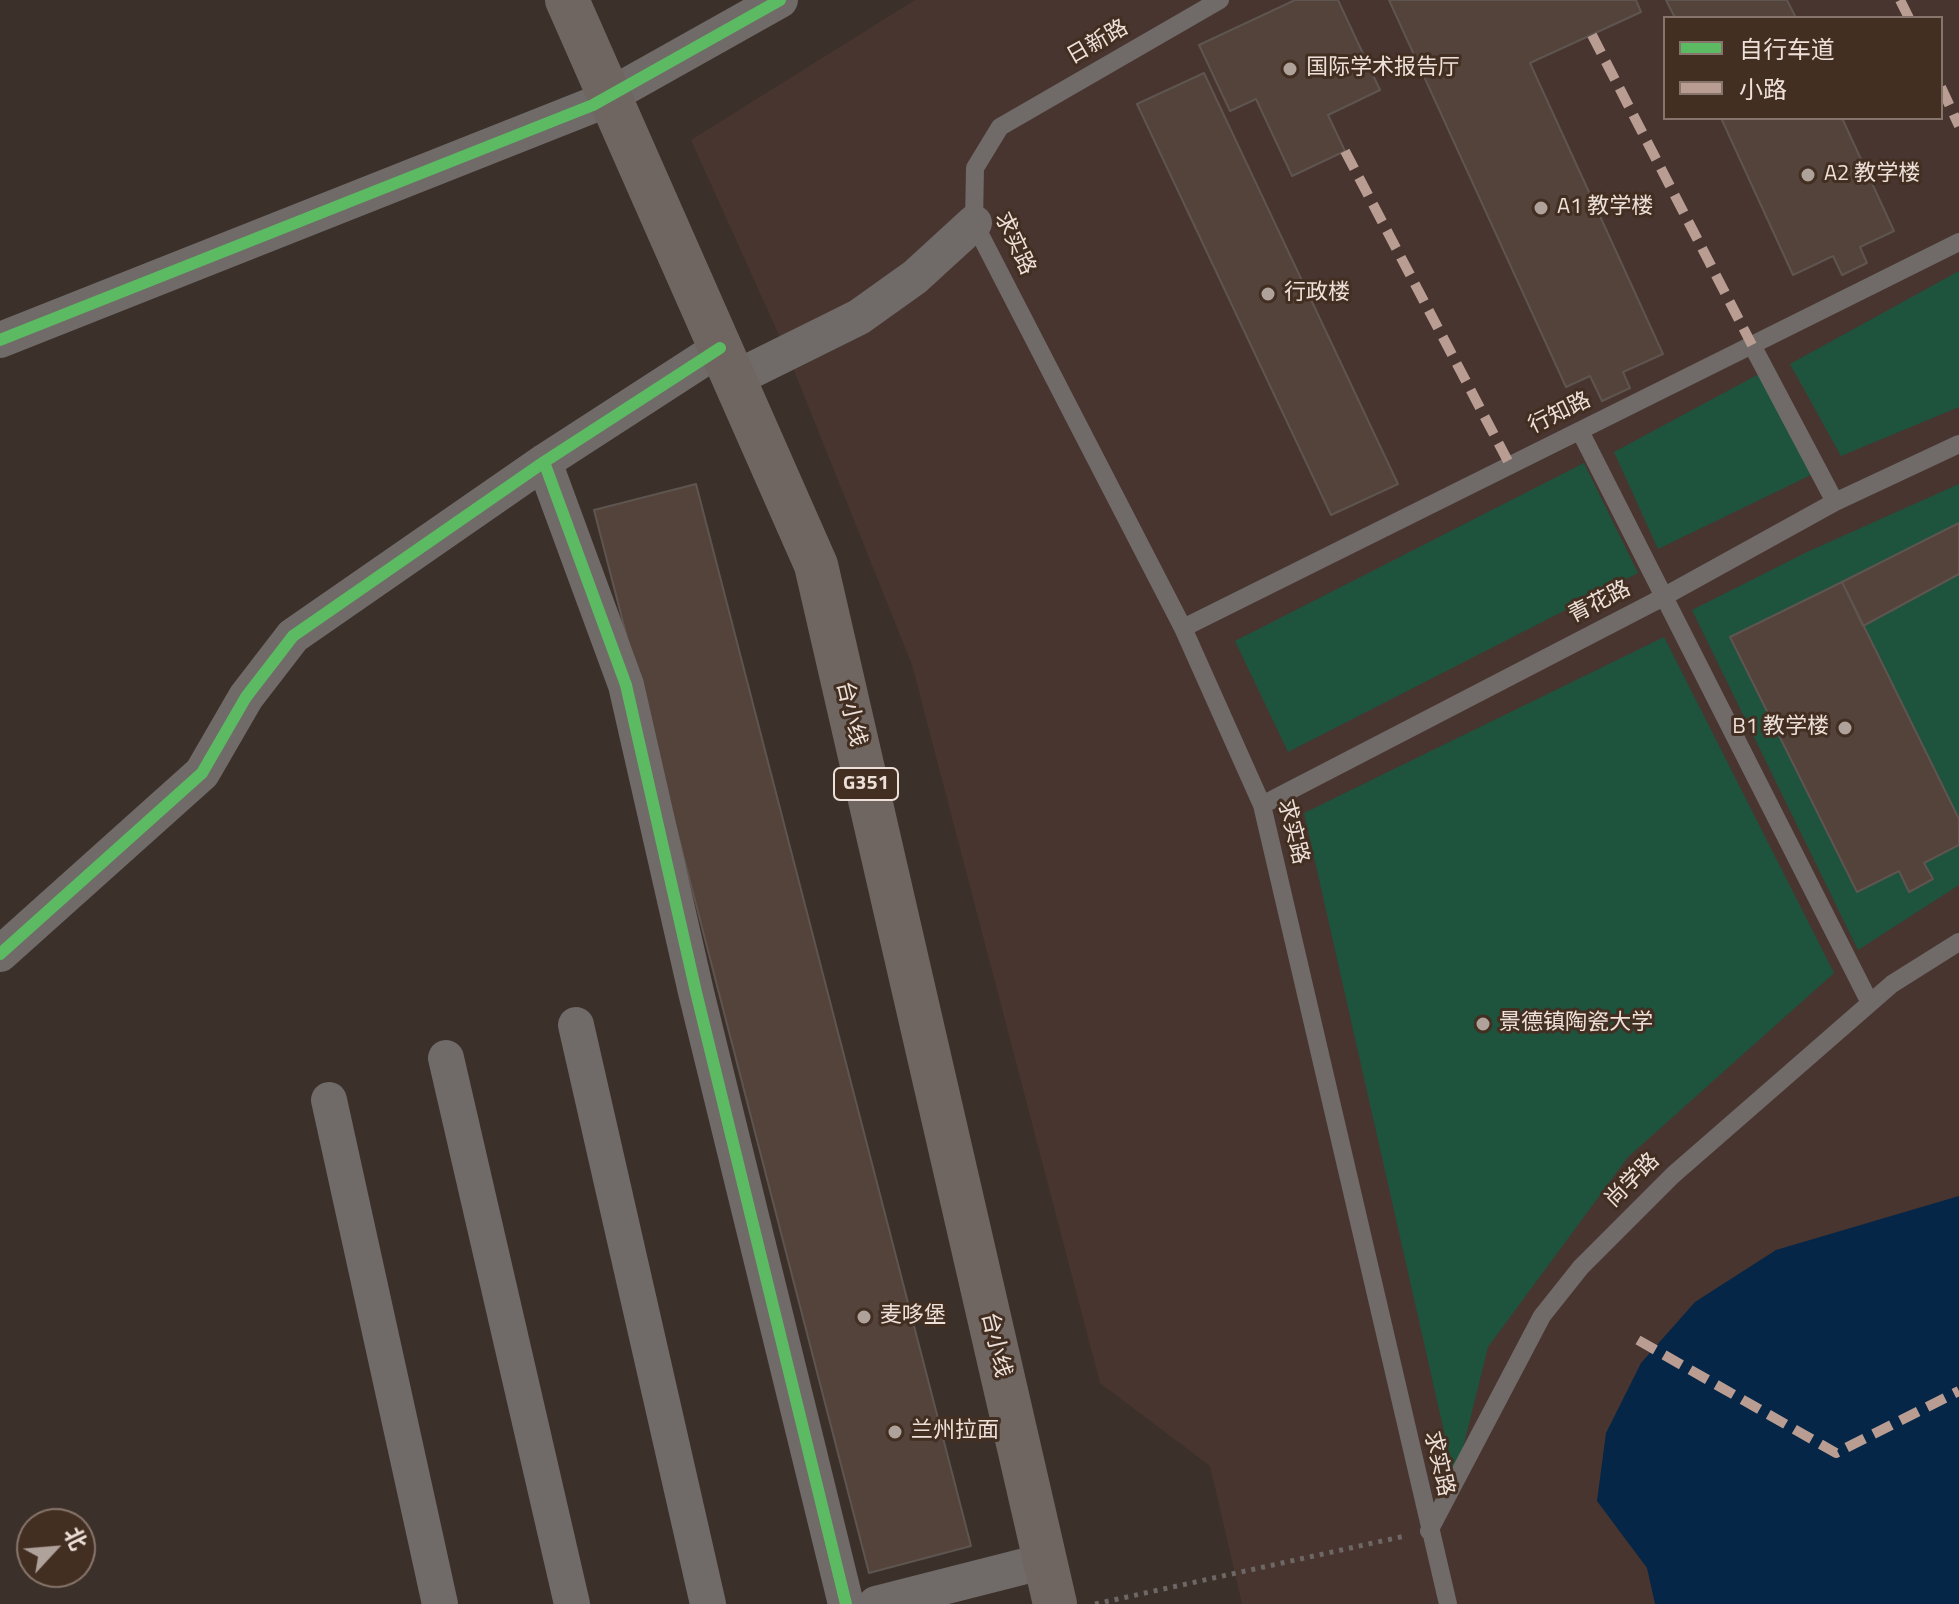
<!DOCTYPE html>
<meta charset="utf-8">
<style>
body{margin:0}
#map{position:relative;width:1959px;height:1604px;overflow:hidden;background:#3b302a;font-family:"Titillium Web","Noto Sans SC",sans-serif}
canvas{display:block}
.legend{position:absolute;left:1663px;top:16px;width:280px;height:104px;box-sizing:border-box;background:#432e22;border:2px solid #87756b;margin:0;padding:10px 14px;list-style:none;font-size:24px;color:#ede0d8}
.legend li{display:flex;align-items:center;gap:16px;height:40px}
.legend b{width:40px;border:2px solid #87756b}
.north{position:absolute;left:16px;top:1508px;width:80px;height:80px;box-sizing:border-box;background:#432e22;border:2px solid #87756b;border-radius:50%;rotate:64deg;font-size:22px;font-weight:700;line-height:32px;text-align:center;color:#ede0d8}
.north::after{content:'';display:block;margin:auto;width:28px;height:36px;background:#afa29b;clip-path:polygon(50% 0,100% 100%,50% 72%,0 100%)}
</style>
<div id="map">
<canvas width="1959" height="1604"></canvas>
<ul class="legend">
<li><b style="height:10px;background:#5cba63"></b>自行车道</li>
<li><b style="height:10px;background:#b99d93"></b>小路</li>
</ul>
<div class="north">北</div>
</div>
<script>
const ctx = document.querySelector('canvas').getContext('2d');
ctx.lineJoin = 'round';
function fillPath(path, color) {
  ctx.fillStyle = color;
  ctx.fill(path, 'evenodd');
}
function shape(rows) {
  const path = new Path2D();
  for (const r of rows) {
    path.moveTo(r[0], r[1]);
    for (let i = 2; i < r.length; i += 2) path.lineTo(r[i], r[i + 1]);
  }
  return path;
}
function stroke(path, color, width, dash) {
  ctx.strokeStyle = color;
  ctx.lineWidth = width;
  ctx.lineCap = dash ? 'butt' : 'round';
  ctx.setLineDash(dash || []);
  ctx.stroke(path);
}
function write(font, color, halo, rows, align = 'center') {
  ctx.font = font + ' "Titillium Web","Noto Sans SC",sans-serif';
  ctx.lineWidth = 6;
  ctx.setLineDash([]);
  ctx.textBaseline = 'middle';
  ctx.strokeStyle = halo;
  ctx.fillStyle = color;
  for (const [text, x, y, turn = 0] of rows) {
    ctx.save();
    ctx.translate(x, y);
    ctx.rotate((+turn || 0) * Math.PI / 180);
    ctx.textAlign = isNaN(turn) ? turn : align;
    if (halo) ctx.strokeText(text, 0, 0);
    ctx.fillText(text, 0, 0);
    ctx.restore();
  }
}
fillPath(shape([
 [915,0,1959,0,1959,1604,1242,1604,1210,1466,1100,1383,912,665,787,353,691,140],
 [1665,18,1941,18,1941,118,1665,118]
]), '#48352f');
fillPath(shape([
 [1959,271,1959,407,1841,456,1790,364],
 [1759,374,1813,474,1658,549,1614,452],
 [1584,463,1638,573,1288,752,1235,641],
 [1959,484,1959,885,1858,950,1692,610,1807,552],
 [1664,637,1834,973,1628,1157,1488,1347,1455,1480,1304,813]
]), '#1e533e');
fillPath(shape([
 [1959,1196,1959,1604,1655,1604,1647,1568,1597,1501,1606,1433,1641,1363,1695,1302,1776,1250]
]), '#052646');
const building = shape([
 [1295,0,1338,0,1380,90,1328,115,1345,151,1292,176,1256,99,1230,111,1199,45,1295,0],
 [1389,0,1636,0,1641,12,1530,63,1663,354,1623,372,1630,388,1602,401,1590,376,1566,387,1389,0],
 [1666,0,1787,0,1796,18,1675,18,1666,0],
 [1204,73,1398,484,1331,515,1137,104,1204,73],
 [1721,118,1842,118,1894,231,1860,247,1867,263,1842,275,1833,256,1793,275,1721,118],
 [696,484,971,1546,869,1573,594,510,696,484],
 [1959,523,1959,574,1863,626,1842,582,1959,523],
 [1842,582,1959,819,1959,845,1924,863,1933,879,1909,892,1899,871,1857,892,1730,637,1842,582]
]);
fillPath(building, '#54433b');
stroke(building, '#5f5550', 2);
stroke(shape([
 [1095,1604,1405,1536]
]), '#6d6765', 5, [4, 6]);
stroke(shape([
 [1220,0,1000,127,975,168,974,223,1183,628,1262,805,1448,1604],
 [1752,345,1835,502],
 [1580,431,1870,1003],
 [1183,628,1959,242],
 [1262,805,1654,602,1835,502,1959,444],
 [1429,1531,1542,1316,1581,1267,1673,1175,1892,984,1959,942]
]), '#706a68', 18);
stroke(shape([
 [0,340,593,105,780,0],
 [734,379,859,317,915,277,974,223],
 [544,462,626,685,696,992,846,1604],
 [0,954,202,773,246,697,293,636,544,462,720,348],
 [576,1025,708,1604],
 [446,1058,572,1604],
 [329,1100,440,1604],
 [876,1604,1045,1561]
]), '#706a68', 36);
stroke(shape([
 [567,0,816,565,1055,1604]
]), '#6f6662', 44);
stroke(shape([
 [1900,0,1909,18],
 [1592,35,1752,345],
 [1941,87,1959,126],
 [1345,151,1510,465],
 [1638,1340,1836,1453,1959,1391]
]), '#b99d93', 10, [20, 10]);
stroke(shape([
 [0,340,593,105,780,0],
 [544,462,626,685,696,992,846,1604],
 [0,954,202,773,246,697,293,636,544,462,720,348]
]), '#5cba63', 12);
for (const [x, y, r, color] of [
 [1290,69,8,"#afa29b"],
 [1808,175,8,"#afa29b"],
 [1541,208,8,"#afa29b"],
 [1268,294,8,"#afa29b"],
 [1845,728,8,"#afa29b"],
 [1483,1024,8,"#afa29b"],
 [864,1317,8,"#afa29b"],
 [895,1432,8,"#afa29b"]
]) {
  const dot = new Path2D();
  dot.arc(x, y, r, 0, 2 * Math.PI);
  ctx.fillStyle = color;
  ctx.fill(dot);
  stroke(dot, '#432e22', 3);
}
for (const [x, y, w] of [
 [866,784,64]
]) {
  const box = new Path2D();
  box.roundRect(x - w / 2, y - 16, w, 32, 6);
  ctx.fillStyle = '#432e22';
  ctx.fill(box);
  stroke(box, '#ede0d8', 2);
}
write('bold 20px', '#ede0d8', null, [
 ["G351",866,784]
]);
write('22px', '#ede0d8', '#432e22', [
 ["日新路",1098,43,-30],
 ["求实路",1014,244,65],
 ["行知路",1560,414,-26],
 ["青花路",1600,603,-27],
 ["台小线",850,714,77],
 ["求实路",1292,832,76],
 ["尚学路",1633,1181,-45],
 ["台小线",995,1345,77],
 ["求实路",1438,1464,77]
]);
write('22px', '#ede0d8', '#432e22', [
 ["国际学术报告厅",1306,69],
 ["A2 教学楼",1824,175],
 ["A1 教学楼",1557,208],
 ["行政楼",1284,294],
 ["B1 教学楼",1829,728,"right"],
 ["景德镇陶瓷大学",1499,1024],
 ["麦哆堡",880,1317],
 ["兰州拉面",911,1432]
], 'left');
</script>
